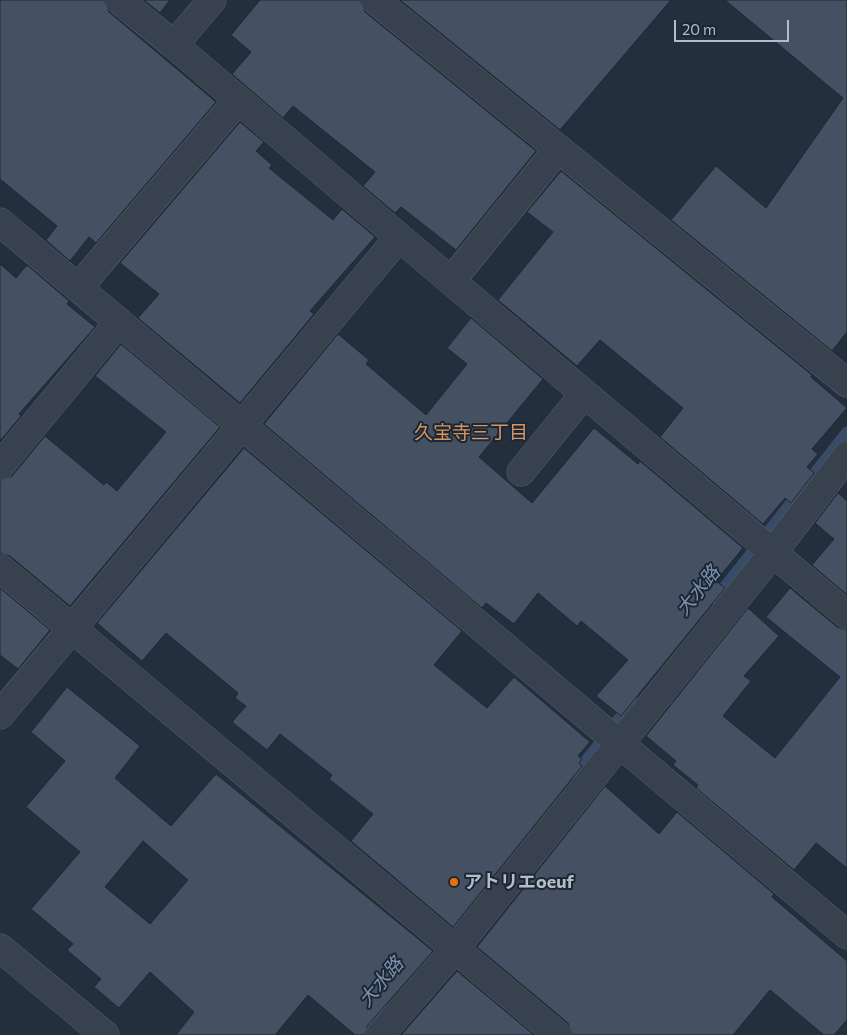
<!DOCTYPE html>
<meta charset="utf-8">
<style>
body{margin:0}
#map{position:relative;width:847px;height:1035px;overflow:hidden;background:#242f3e;font-family:Commissioner,sans-serif}
canvas{display:block}
.scale{position:absolute;left:674px;top:20px;width:115px;height:22px;box-sizing:border-box;border:2px solid #b4bcc9;border-top:0;padding-left:6px;font-size:15px;line-height:18px;white-space:nowrap;color:#b4bcc9;-webkit-text-stroke:4px #1d2633;paint-order:stroke}
</style>
<div id="map">
<canvas width="847" height="1035"></canvas>
<div class="scale">20 m</div>
</div>
<script>
const ctx = document.querySelector('canvas').getContext('2d');
ctx.lineJoin = 'round';
function shape(rows) {
  const path = new Path2D();
  for (const r of rows) {
    path.moveTo(r[0], r[1]);
    for (let i = 2; i < r.length; i += 2) path.lineTo(r[i], r[i + 1]);
  }
  return path;
}
function stroke(path, color, width, dash) {
  ctx.strokeStyle = color;
  ctx.lineWidth = width;
  ctx.lineCap = dash ? 'butt' : 'round';
  ctx.setLineDash(dash || []);
  ctx.stroke(path);
}
function fillPath(path, color) {
  ctx.fillStyle = color;
  ctx.fill(path, 'evenodd');
}
function write(font, color, halo, rows, align = 'center') {
  ctx.font = font + ' Commissioner,"Noto Sans JP",sans-serif';
  ctx.lineWidth = 4;
  ctx.setLineDash([]);
  ctx.textBaseline = 'middle';
  ctx.strokeStyle = halo;
  ctx.fillStyle = color;
  for (const [text, x, y, turn = 0] of rows) {
    ctx.save();
    ctx.translate(x, y);
    ctx.rotate((+turn || 0) * Math.PI / 180);
    ctx.textAlign = isNaN(turn) ? turn : align;
    if (halo) ctx.strokeText(text, 0, 0);
    ctx.fillText(text, 0, 0);
    ctx.restore();
  }
}
stroke(shape([
 [715,599,847,432],
 [576,773,633,701],
 [360,1035,381,1009]
]), '#394c67', 11);
const building = shape([
 [0,0,104,0,109,12,216,102,96,243,89,237,70,261,46,240,57,226,0,179,0,0],
 [144,0,170,0,160,13,144,0],
 [260,0,360,0,365,12,536,151,456,250,401,207,395,213,363,186,375,172,293,106,283,118,232,74,251,52,231,35,260,0],
 [400,0,671,0,560,130,400,0],
 [725,0,847,0,847,332,832,351,671,220,716,166,766,208,843,98,725,0],
 [240,122,264,142,256,151,272,165,269,168,333,220,342,209,375,237,310,311,314,314,240,403,138,318,159,294,120,263,240,122],
 [561,171,812,375,811,377,847,408,812,449,818,454,807,467,814,473,791,503,785,498,763,524,660,437,683,408,600,340,577,366,498,300,553,232,527,212,561,171],
 [0,264,16,278,27,265,69,301,67,304,95,327,19,414,21,416,0,441,0,264],
 [471,318,543,379,479,457,532,503,594,428,638,464,640,461,743,548,716,581,725,588,621,716,596,696,628,660,581,621,577,626,538,593,514,624,486,603,482,608,264,424,338,334,369,360,366,364,426,415,467,364,447,348,471,318],
 [121,344,220,427,70,606,10,556,0,553,0,481,12,476,45,436,104,485,106,482,117,491,166,432,95,376,121,344],
 [244,448,462,631,434,665,487,708,514,677,590,742,578,756,582,759,579,763,582,766,453,927,351,841,373,814,329,779,332,775,280,734,267,750,232,722,246,706,235,698,238,693,166,633,142,661,97,623,244,448],
 [838,493,847,501,847,595,812,565,834,539,815,523,838,493],
 [0,588,50,630,18,669,0,655,0,588],
 [790,588,837,627,847,630,847,868,816,843,794,870,696,788,698,785,673,765,676,761,646,736,748,608,779,636,744,676,751,681,723,716,775,758,840,677,766,617,790,588],
 [67,687,140,746,115,778,171,826,216,774,433,951,368,1025,365,1035,355,1035,308,995,275,1035,176,1035,194,1012,150,972,119,1008,94,987,101,979,67,950,73,944,31,909,80,852,26,807,65,761,31,732,67,687],
 [143,841,188,880,150,924,105,887,143,841],
 [605,786,659,834,677,812,774,894,772,897,847,961,847,1020,834,1035,824,1035,770,990,733,1035,573,1035,568,1023,477,947,605,786],
 [457,971,534,1035,401,1035,457,971]
]);
fillPath(building, '#455162');
stroke(building, '#1f2835', 1);
const minor = shape([
 [119,0,174,45,212,0],
 [375,0,847,383],
 [174,45,399,237],
 [0,222,847,935],
 [451,281,847,615],
 [78,288,238,100],
 [0,466,119,322],
 [521,472,584,394],
 [0,568,558,1035],
 [0,715,399,237,451,281,558,149],
 [0,948,105,1035],
 [380,1035,454,950,772,554,847,456]
]);
stroke(minor, '#565f6c', 29);
stroke(minor, '#38414e', 28);
for (const [x, y, r, color] of [
 [454,882,5,"#e8710a"]
]) {
  const dot = new Path2D();
  dot.arc(x, y, r, 0, 2 * Math.PI);
  ctx.fillStyle = color;
  ctx.fill(dot);
  stroke(dot, '#1d2633', 2);
}
write('bold 18px', '#b4bcc9', '#1d2633', [
 ["アトリエoeuf",464,882]
], 'left');
write('19px', '#d59563', '#1d2633', [
 ["久宝寺三丁目",471,433]
]);
write('italic 19px', '#7c92b1', '#1d2633', [
 ["大水路",698,591,-51],
 ["大水路",381,982,-50]
]);
</script>
